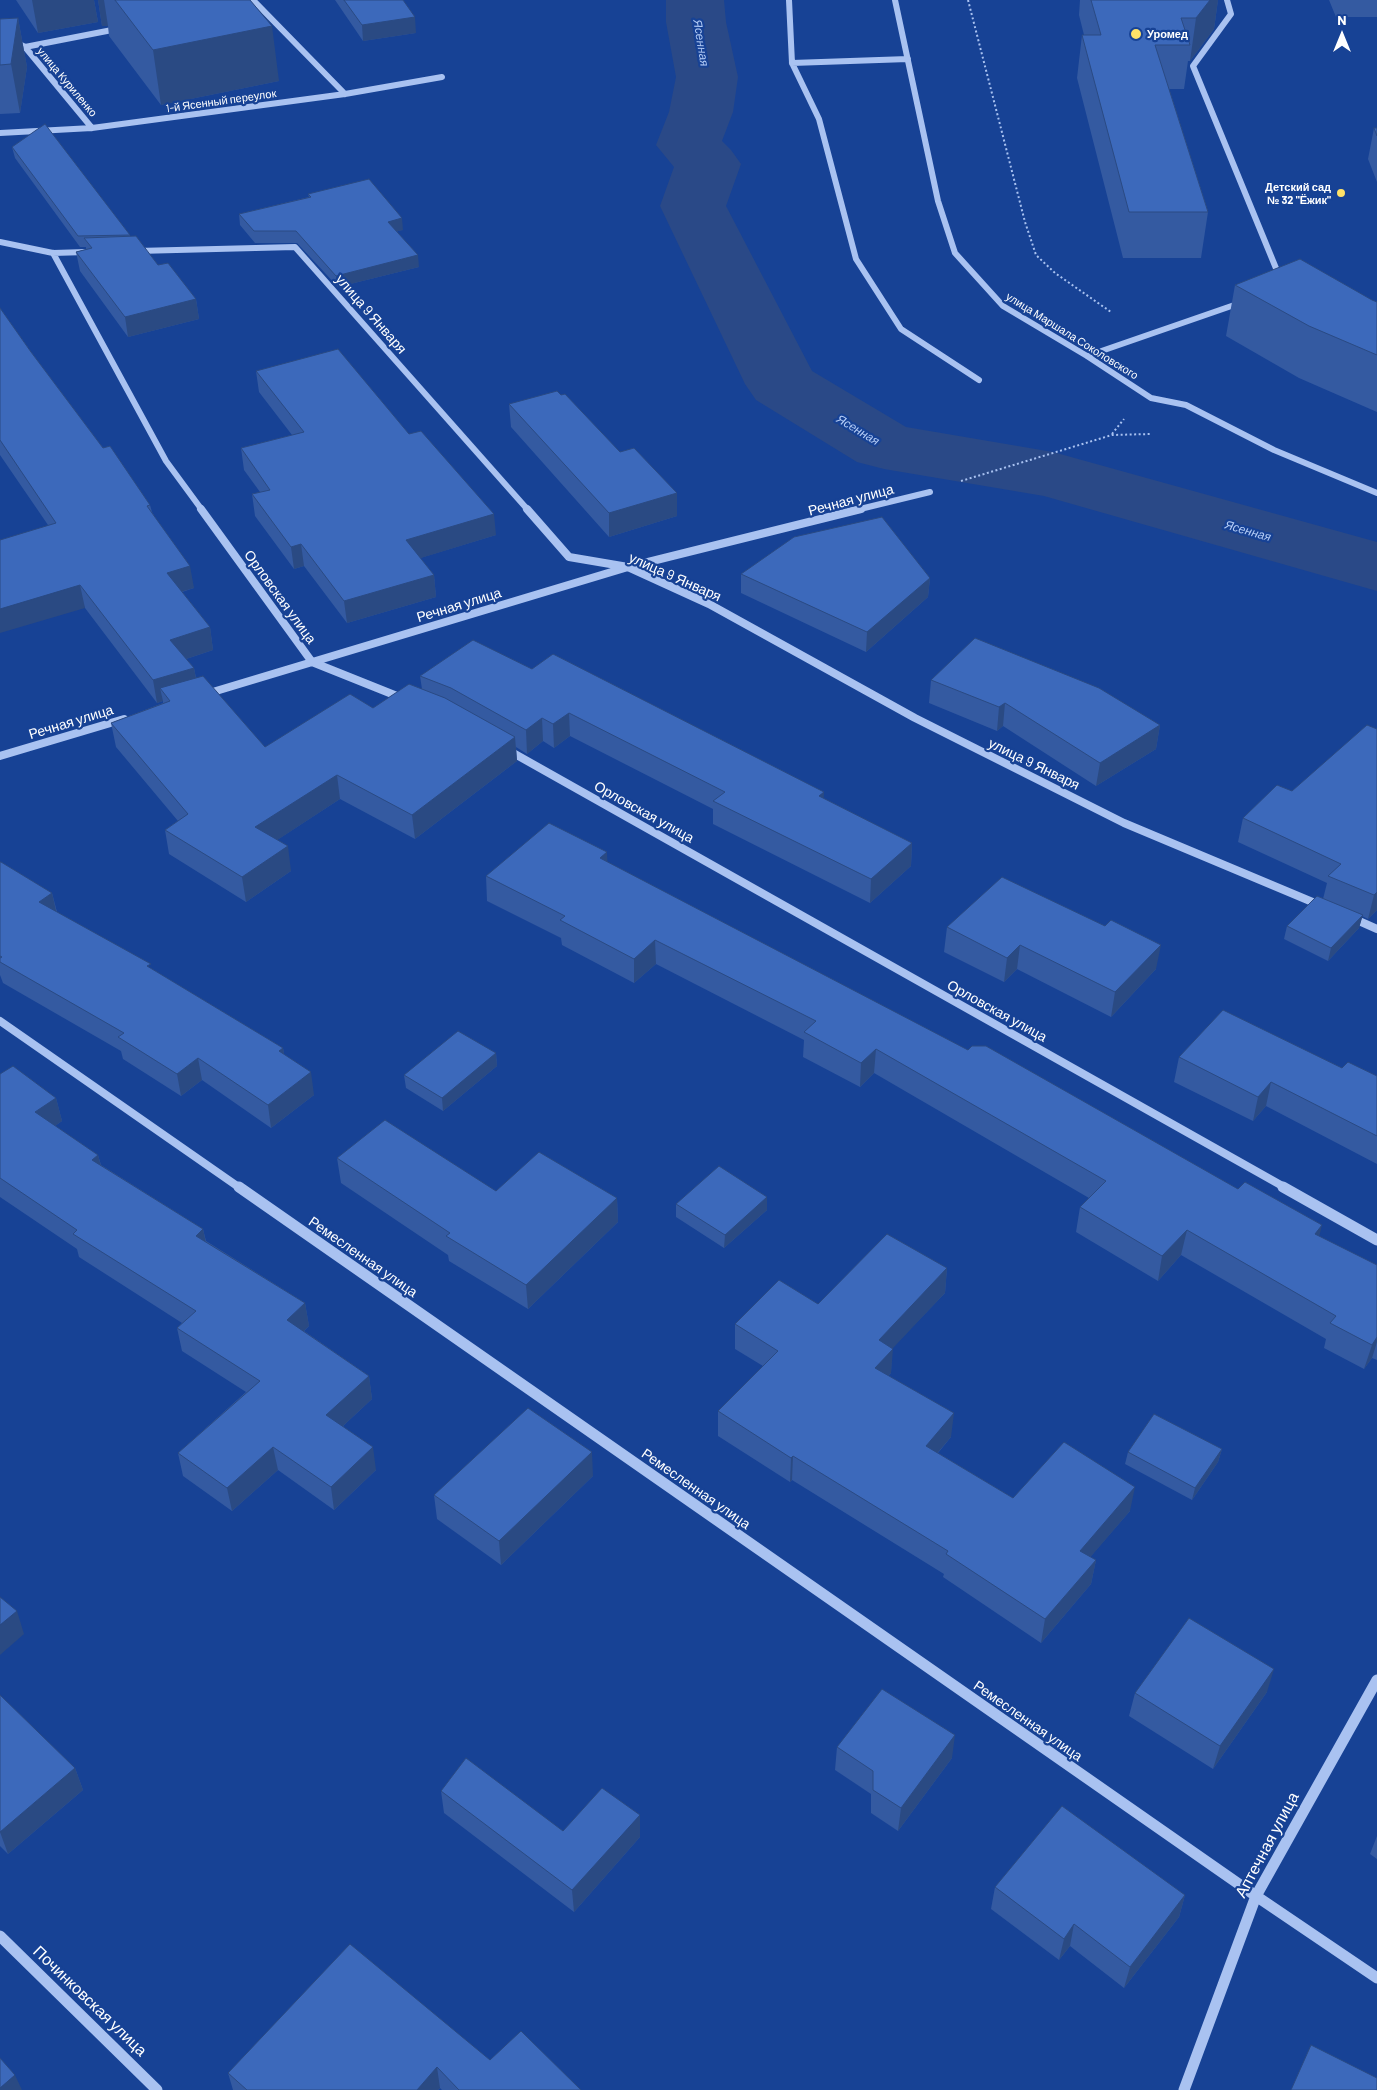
<!DOCTYPE html>
<meta charset="utf-8">
<style>
body{margin:0}
#map{position:relative;width:1377px;height:2090px;overflow:hidden;background:#174295;font-family:Barlow,sans-serif}
canvas{display:block}
.north{position:absolute;left:1317px;top:10px;width:50px;height:50px;-webkit-text-stroke:4px #174295;paint-order:stroke;rotate:0deg;font-size:14px;font-weight:700;line-height:20px;text-align:center;color:#fff}
.north::after{content:'';display:block;margin:auto;width:18px;height:22px;background:#fff;clip-path:polygon(50% 0,100% 100%,50% 72%,0 100%)}
</style>
<div id="map">
<canvas width="1377" height="2090"></canvas>
<div class="north">N</div>
</div>
<script>
const ctx = document.querySelector('canvas').getContext('2d');
ctx.lineJoin = 'round';
function shape(rows) {
  const path = new Path2D();
  for (const r of rows) {
    path.moveTo(r[0], r[1]);
    for (let i = 2; i < r.length; i += 2) path.lineTo(r[i], r[i + 1]);
  }
  return path;
}
function fillPath(path, color) {
  ctx.fillStyle = color;
  ctx.fill(path, 'evenodd');
}
function stroke(path, color, width, dash) {
  ctx.strokeStyle = color;
  ctx.lineWidth = width;
  ctx.lineCap = dash ? 'butt' : 'round';
  ctx.setLineDash(dash || []);
  ctx.stroke(path);
}
function write(font, color, halo, rows, align = 'center') {
  ctx.font = font + ' Barlow,sans-serif';
  ctx.lineWidth = 4.5;
  ctx.setLineDash([]);
  ctx.textBaseline = 'middle';
  ctx.strokeStyle = halo;
  ctx.fillStyle = color;
  for (const [text, x, y, turn = 0] of rows) {
    ctx.save();
    ctx.translate(x, y);
    ctx.rotate((+turn || 0) * Math.PI / 180);
    ctx.textAlign = isNaN(turn) ? turn : align;
    if (halo) ctx.strokeText(text, 0, 0);
    ctx.fillText(text, 0, 0);
    ctx.restore();
  }
}
fillPath(shape([
 [666,0,724,0,726,22,738,77,733,112,722,141,731,150,741,164,726,206,812,371,906,427,1053,452,1377,542,1377,591,1044,496,884,469,857,462,756,400,745,384,660,206,674,167,656,145,669,112,676,77,666,22,666,0]
]), '#2a4987');
stroke(shape([
 [968,0,1025,222,1036,255,1055,273,1111,312],
 [1112,434,1124,419],
 [961,481,1112,435,1150,434]
]), '#a9c2f1', 2, [2, 2.5]);
stroke(shape([
 [253,0,345,94],
 [789,0,792,63,908,59],
 [895,0,938,201,955,253,1003,306,1087,356,1151,398,1186,405,1274,450,1377,493],
 [1227,0,1231,14,1193,66,1280,278],
 [0,34,25,47,92,128],
 [0,48,25,47,112,30],
 [792,63,819,119,856,259,901,329,979,380],
 [0,133,92,128,345,94,442,77],
 [0,242,53,253,86,252],
 [137,251,295,247,528,510],
 [53,253,166,461,202,510],
 [1087,356,1243,302],
 [856,510,930,492]
]), '#a9c2f1', 6);
stroke(shape([
 [201,509,312,662,402,698],
 [527,509,569,557,628,567,709,604,915,718,1124,823,1322,906],
 [206,694,628,567,861,509],
 [506,749,1286,1188],
 [0,756,124,719],
 [1350,917,1377,929],
 [0,1021,240,1188]
]), '#a9c2f1', 8);
stroke(shape([
 [239,1187,1256,1896,1377,1978],
 [1283,1187,1377,1240],
 [0,1936,157,2090],
 [1184,2090,1256,1896,1377,1680]
]), '#a9c2f1', 11);
fillPath(shape([
 [16,0,94,0,98,22,38,33],
 [98,0,250,0,279,81,161,105,109,36,108,26,102,26],
 [335,0,403,0,416,33,363,41],
 [1080,0,1218,0,1214,29,1190,61,1188,61,1184,89,1169,89,1208,212,1201,258,1123,258,1077,78,1082,35,1084,35,1079,15],
 [1329,0,1377,0,1377,17,1336,17],
 [18,18,27,67,20,113,0,114,0,19],
 [1374,128,1377,128,1377,182,1368,159],
 [12,147,130,235,130,237,158,265,196,299,199,319,128,337,80,271,76,252,86,249,86,247,80,247,15,158],
 [308,194,403,230,397,231,419,267,338,287,297,243,255,243,240,225,239,214,309,197],
 [1235,285,1372,300,1377,302,1377,412,1299,378,1226,336],
 [0,308,31,352,103,448,150,505,152,512,194,588,182,592,210,627,213,650,186,659,194,668,196,678,265,747,373,708,422,689,420,676,532,669,824,799,912,843,911,866,870,903,713,824,713,809,570,736,554,748,543,741,527,754,516,747,517,761,415,839,340,799,277,840,291,871,246,902,169,854,165,830,178,821,116,747,111,723,163,703,163,701,157,703,85,608,48,525,0,455],
 [256,371,409,434,496,535,420,558,434,575,436,597,347,623,304,566,294,569,255,516,252,494,260,492,244,470,241,448,292,435,259,392],
 [509,404,620,452,677,493,677,516,609,537,511,427],
 [741,574,930,578,928,597,866,652,741,593],
 [931,680,1160,725,1156,749,1096,786,1003,726,997,731,929,703],
 [1377,729,1377,910,1368,919,1362,916,1359,928,1328,961,1284,939,1287,926,1323,899,1327,883,1238,842,1243,818,1292,791],
 [0,862,52,893,57,912,283,1048,284,1054,314,1095,271,1128,202,1080,181,1096,123,1059,121,1051,3,983,0,975],
 [607,862,1319,1237,1377,1265,1377,1360,1372,1358,1364,1369,1324,1348,1326,1339,1181,1255,1158,1281,1076,1232,1080,1207,1089,1198,874,1073,860,1087,803,1057,804,1040,656,964,634,983,562,945,561,938,487,901,486,876],
 [947,927,1156,969,1111,1017,1017,969,1004,982,944,952],
 [496,1053,497,1066,443,1111,406,1088,404,1075],
 [1179,1057,1342,1068,1377,1076,1377,1164,1266,1106,1253,1121,1174,1082],
 [0,1074,56,1098,62,1121,55,1126,98,1155,101,1165,203,1229,206,1241,305,1303,309,1326,304,1331,369,1376,372,1399,343,1426,376,1470,334,1510,278,1470,232,1511,183,1476,178,1453,246,1392,182,1351,177,1328,182,1323,79,1257,77,1249,0,1197],
 [337,1158,496,1191,617,1198,618,1222,528,1309,449,1261,448,1255,341,1183],
 [767,1197,767,1210,724,1248,676,1217,676,1204],
 [947,1268,945,1293,892,1348,891,1373,888,1376,951,1437,938,1453,1013,1498,1130,1511,1090,1557,1096,1560,1091,1584,1041,1643,943,1577,944,1574,792,1480,790,1482,718,1436,718,1411,763,1366,735,1349,735,1324,818,1304],
 [1222,1449,1218,1462,1192,1500,1125,1464,1128,1452],
 [593,1476,501,1565,437,1519,434,1495],
 [1267,1692,1213,1769,1129,1716,1135,1693],
 [0,1695,75,1768,83,1790,8,1854,0,1846],
 [837,1747,952,1758,898,1831,871,1813,871,1794,835,1770],
 [441,1791,563,1831,640,1837,574,1912,444,1813],
 [1377,1836,1377,1859,1370,1854],
 [995,1887,1185,1895,1179,1917,1124,1988,1070,1946,1059,1960,991,1909],
 [490,2060,581,2090,442,2090,440,2088,438,2090,233,2090,228,2073]
]), '#345aa1');
fillPath(shape([
 [32,0,94,0,98,22,38,33],
 [98,0,104,0,108,26,102,26],
 [1210,0,1218,0,1214,29,1190,61,1196,18],
 [415,17,416,33,363,41,362,25],
 [18,18,27,67,20,113,11,64],
 [272,26,279,81,161,105,153,50],
 [402,218,403,230,389,233,388,222],
 [418,255,419,267,338,287,336,276],
 [196,299,199,319,128,337,125,317],
 [677,493,677,516,609,537,609,513],
 [494,514,496,535,408,562,406,540],
 [301,544,304,566,294,569,291,547],
 [190,566,194,588,170,595,167,573],
 [434,575,436,597,347,623,344,601],
 [930,578,928,597,866,652,867,632],
 [80,585,85,608,0,633,0,609],
 [210,627,213,650,174,663,170,640],
 [194,668,198,690,160,688,163,701,157,703,153,680],
 [1005,703,1003,726,997,731,999,707],
 [569,713,570,736,554,748,553,724],
 [542,718,543,741,527,754,526,730],
 [1160,725,1156,749,1096,786,1100,763],
 [515,737,517,761,415,839,412,815],
 [337,775,340,799,259,852,255,827],
 [824,792,823,815,819,796],
 [912,843,911,866,870,903,871,879],
 [288,846,291,871,246,902,242,877],
 [607,852,608,876,600,858],
 [1377,892,1377,910,1368,919,1374,895],
 [52,893,57,915,39,902],
 [1363,915,1359,928,1328,961,1331,948],
 [655,940,656,964,634,983,634,959],
 [1020,945,1017,969,1004,982,1007,958],
 [1161,945,1156,969,1111,1017,1115,992],
 [283,1048,287,1070,279,1051],
 [876,1049,874,1073,860,1087,861,1063],
 [496,1053,497,1066,443,1111,442,1098],
 [198,1058,202,1080,181,1096,177,1074],
 [311,1072,314,1095,271,1128,268,1105],
 [1271,1082,1266,1106,1253,1121,1258,1097],
 [56,1098,62,1121,41,1136,35,1112],
 [98,1155,104,1178,92,1160],
 [767,1197,767,1210,724,1248,725,1235],
 [617,1198,618,1222,528,1309,526,1285],
 [1322,1225,1316,1250,1315,1234],
 [203,1229,208,1253,196,1236],
 [1187,1230,1181,1255,1158,1281,1162,1256],
 [947,1268,945,1293,877,1365,879,1340],
 [305,1303,309,1326,291,1343,287,1320],
 [1377,1337,1377,1342,1372,1358,1364,1369,1372,1345],
 [893,1349,891,1373,873,1392,875,1368],
 [369,1376,372,1399,330,1438,326,1415],
 [954,1413,951,1437,923,1470,926,1446],
 [273,1447,278,1470,232,1511,227,1488],
 [373,1447,376,1470,334,1510,331,1487],
 [1222,1449,1218,1462,1192,1500,1195,1488],
 [592,1452,593,1476,501,1565,499,1541],
 [793,1456,792,1480,790,1482,791,1458],
 [1135,1487,1130,1511,1076,1574,1080,1551],
 [1096,1560,1091,1584,1041,1643,1045,1619],
 [17,1611,24,1634,0,1655,0,1625],
 [1274,1669,1267,1692,1213,1769,1220,1746],
 [955,1735,952,1758,898,1831,901,1808],
 [75,1768,83,1790,8,1854,0,1832],
 [640,1815,640,1837,574,1912,572,1890],
 [1185,1895,1179,1917,1124,1988,1130,1967],
 [1074,1924,1070,1946,1059,1960,1064,1939],
 [437,2067,440,2088,438,2090,417,2090],
 [15,2075,22,2090,0,2090,0,2088]
]), '#2a4a83');
const building = shape([
 [115,0,250,0,272,26,153,50,115,0],
 [344,0,403,0,415,17,362,25,344,0],
 [1091,0,1210,0,1196,18,1181,18,1190,45,1155,45,1208,212,1129,212,1082,35,1101,35,1091,0],
 [18,18,11,64,0,65,0,19,18,18],
 [45,124,130,235,78,236,12,147,45,124],
 [1374,128,1377,128,1377,136,1374,128],
 [369,179,402,218,388,222,418,255,336,276,296,231,254,231,239,214,311,197,308,194,369,179],
 [136,236,158,265,168,263,196,299,125,317,76,252,92,248,84,238,136,236],
 [1300,259,1372,300,1377,302,1377,355,1309,326,1235,285,1300,259],
 [0,308,31,352,103,448,110,446,150,505,147,506,190,566,167,573,210,627,170,640,194,668,153,680,80,585,0,609,0,540,56,523,0,440,0,308],
 [338,349,409,434,421,431,494,514,406,540,434,575,344,601,301,544,291,547,252,494,270,490,241,448,304,432,256,371,338,349],
 [557,391,561,395,565,394,620,452,634,448,677,493,609,513,509,404,557,391],
 [882,517,930,578,867,632,741,574,794,537,882,517],
 [975,638,1099,688,1160,725,1100,763,1005,703,999,707,931,680,975,638],
 [473,640,532,669,553,654,824,792,819,796,912,843,871,879,713,801,725,792,569,713,553,724,542,718,526,730,451,688,420,676,473,640],
 [203,676,265,747,350,694,373,708,409,684,445,698,515,737,412,815,337,775,255,827,288,846,242,877,165,830,188,814,111,723,170,701,160,688,203,676],
 [1367,725,1377,729,1377,892,1374,895,1328,876,1341,864,1243,818,1277,785,1292,791,1367,725],
 [549,823,607,852,600,858,968,1050,972,1046,986,1046,1238,1189,1245,1182,1322,1225,1315,1234,1377,1265,1377,1337,1372,1345,1330,1323,1336,1316,1187,1230,1162,1256,1080,1207,1106,1181,876,1049,861,1063,804,1032,816,1021,655,940,634,959,560,920,565,916,486,876,549,823],
 [0,862,1,862,52,893,39,902,151,964,147,966,283,1048,279,1051,311,1072,268,1105,198,1058,177,1074,118,1037,124,1033,0,962,0,958,2,957,0,956,0,862],
 [1002,877,1105,926,1111,920,1161,945,1115,992,1020,945,1007,958,947,927,1002,877],
 [1317,896,1363,915,1331,948,1287,926,1317,896],
 [1223,1010,1342,1068,1348,1062,1377,1076,1377,1136,1271,1082,1258,1097,1179,1057,1223,1010],
 [458,1031,496,1053,442,1098,404,1075,458,1031],
 [13,1066,56,1098,35,1112,98,1155,92,1160,203,1229,196,1236,305,1303,287,1320,369,1376,326,1415,373,1447,331,1487,273,1447,227,1488,178,1453,260,1381,177,1328,196,1311,73,1234,77,1230,0,1178,0,1074,13,1066],
 [385,1120,496,1191,539,1152,617,1198,526,1285,446,1236,450,1233,337,1158,385,1120],
 [719,1166,767,1197,725,1235,676,1204,719,1166],
 [887,1234,947,1268,879,1340,893,1349,875,1368,954,1413,926,1446,1013,1498,1064,1442,1135,1487,1080,1551,1096,1560,1045,1619,946,1554,948,1551,793,1456,791,1458,718,1411,778,1351,735,1324,779,1280,818,1304,887,1234],
 [528,1408,592,1452,499,1541,434,1495,528,1408],
 [1154,1414,1222,1449,1195,1488,1128,1452,1154,1414],
 [0,1597,17,1611,0,1625,0,1597],
 [1189,1618,1274,1669,1220,1746,1135,1693,1189,1618],
 [882,1689,955,1735,901,1808,873,1790,873,1771,837,1747,882,1689],
 [0,1695,75,1768,0,1832,0,1695],
 [466,1758,563,1831,602,1788,640,1815,572,1890,441,1791,466,1758],
 [1062,1806,1185,1895,1130,1967,1074,1924,1064,1939,995,1887,1062,1806],
 [350,1944,490,2060,521,2031,581,2090,459,2090,437,2067,417,2090,247,2090,228,2073,350,1944],
 [1311,2045,1377,2078,1377,2090,1291,2090,1311,2045],
 [0,2058,15,2075,0,2088,0,2058]
]);
fillPath(building, '#3c69bb');
stroke(building, '#2a4a83', 1);
for (const [x, y, r, color] of [
 [1136,34,6,"#ffe268"],
 [1341,193,5,"#ffe268"]
]) {
  const dot = new Path2D();
  dot.arc(x, y, r, 0, 2 * Math.PI);
  ctx.fillStyle = color;
  ctx.fill(dot);
  stroke(dot, '#174295', 2);
}
write('bold 11px', '#fff', '#174295', [
 ["Уромед",1147,34],
 ["Детский сад",1331,187,"right"],
 ["№ 32 \"Ёжик\"",1331,200,"right"]
], 'left');
write('11px', '#fff', '#174295', [
 ["улица Куриленко",67,82,50],
 ["1-й Ясенный переулок",221,101,-8],
 ["улица Маршала Соколовского",1072,336,32]
]);
write('italic 12px', '#b5cdf7', '#174295', [
 ["Ясенная",701,43,81],
 ["Ясенная",858,430,31],
 ["Ясенная",1248,531,16]
]);
write('14px', '#fff', '#174295', [
 ["улица 9 Января",371,314,49],
 ["Речная улица",851,500,-15],
 ["улица 9 Января",675,577,24],
 ["Орловская улица",280,597,54],
 ["Речная улица",459,605,-17],
 ["Речная улица",71,722,-17],
 ["улица 9 Января",1034,764,26],
 ["Орловская улица",644,812,29],
 ["Орловская улица",997,1011,29],
 ["Ремесленная улица",363,1257,35],
 ["Ремесленная улица",696,1489,35],
 ["Ремесленная улица",1028,1721,35]
]);
write('16px', '#fff', '#174295', [
 ["Аптечная улица",1267,1845,-62],
 ["Починковская улица",90,2001,44]
]);
</script>
